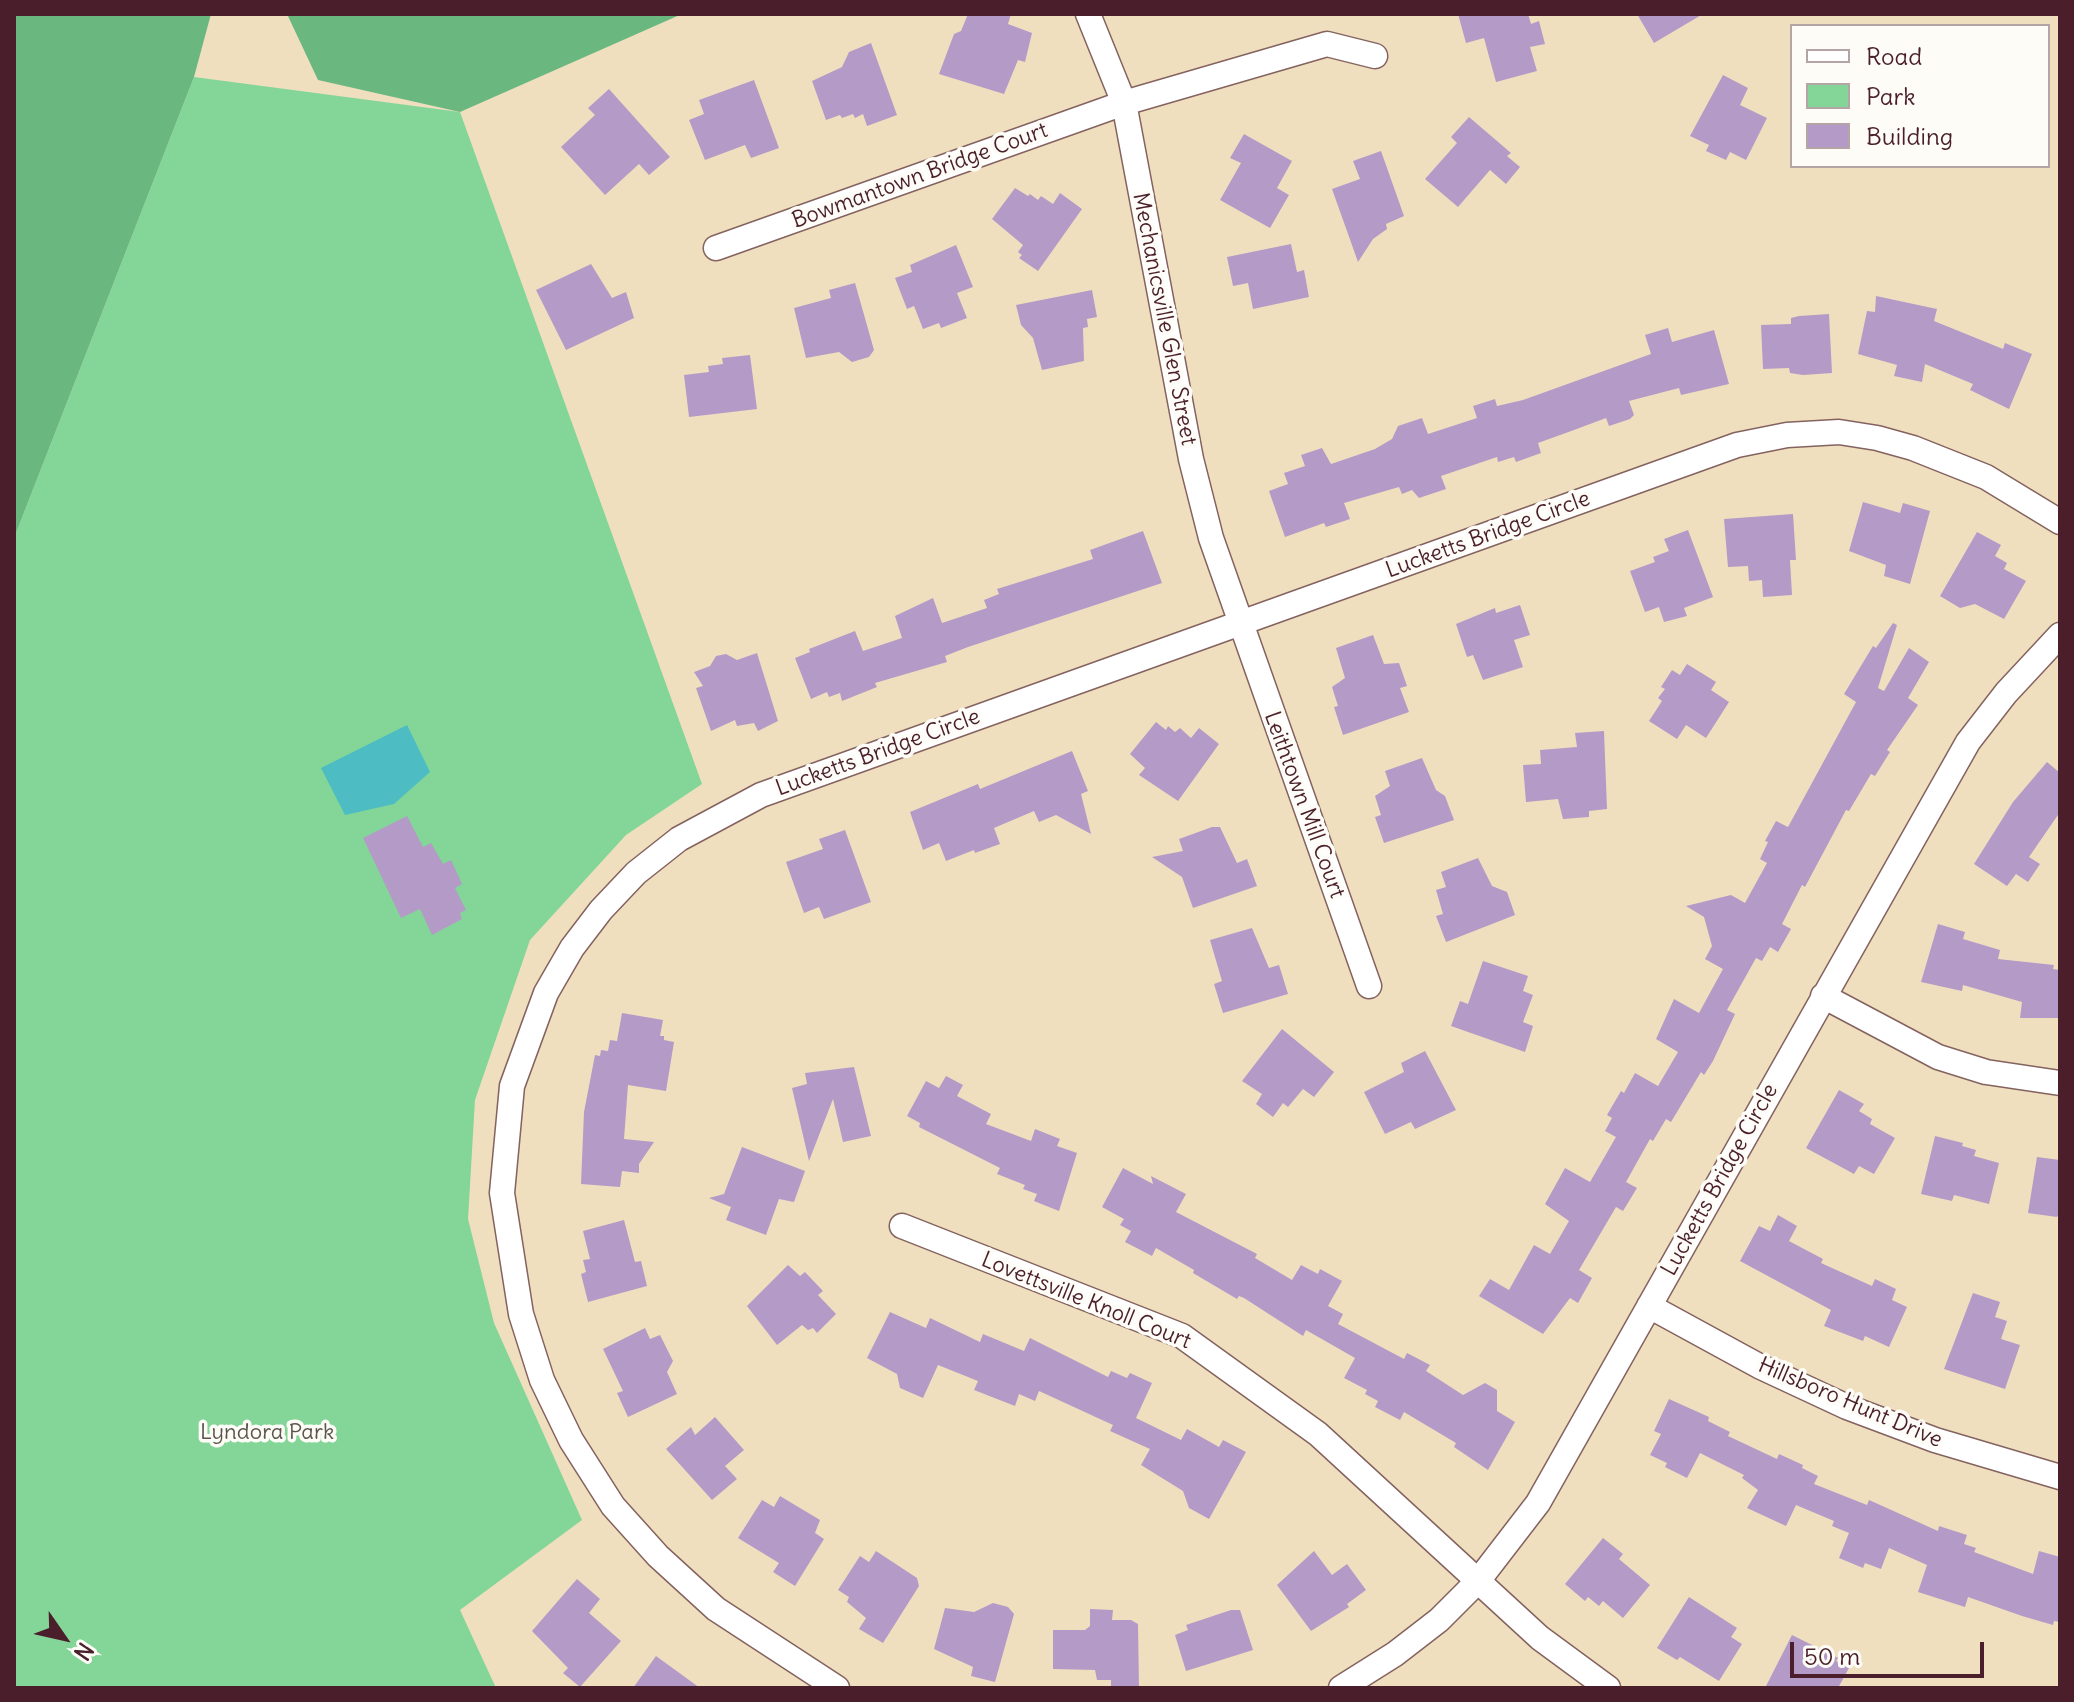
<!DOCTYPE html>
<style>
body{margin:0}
#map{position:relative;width:2074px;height:1702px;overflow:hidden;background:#f0dfbf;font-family:Delius,sans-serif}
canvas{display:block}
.frame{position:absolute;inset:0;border:16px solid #4a1f2b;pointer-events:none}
.legend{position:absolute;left:1790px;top:24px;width:260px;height:144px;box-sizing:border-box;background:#fdfcf7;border:2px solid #b5a4a5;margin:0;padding:10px 14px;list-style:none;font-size:24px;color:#4a1f2b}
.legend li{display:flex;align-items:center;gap:16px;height:40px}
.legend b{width:40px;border:2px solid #b5a4a5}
.north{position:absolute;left:24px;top:1598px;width:80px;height:80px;-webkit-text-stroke:6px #fdfcf7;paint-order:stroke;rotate:124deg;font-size:22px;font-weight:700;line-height:32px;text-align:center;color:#4a1f2b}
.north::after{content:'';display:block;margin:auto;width:28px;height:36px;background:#4a1f2b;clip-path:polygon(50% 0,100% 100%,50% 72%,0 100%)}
.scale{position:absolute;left:1790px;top:1642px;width:194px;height:36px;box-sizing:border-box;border:4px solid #4a1f2b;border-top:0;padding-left:10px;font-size:24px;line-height:28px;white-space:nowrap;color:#4a1f2b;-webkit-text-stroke:6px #fdfcf7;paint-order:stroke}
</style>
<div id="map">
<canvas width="2074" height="1702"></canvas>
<div class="frame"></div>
<ul class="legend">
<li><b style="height:10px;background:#fff"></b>Road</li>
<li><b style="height:22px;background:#83d698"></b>Park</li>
<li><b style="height:22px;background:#b49ac7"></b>Building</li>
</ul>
<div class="north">N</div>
<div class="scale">50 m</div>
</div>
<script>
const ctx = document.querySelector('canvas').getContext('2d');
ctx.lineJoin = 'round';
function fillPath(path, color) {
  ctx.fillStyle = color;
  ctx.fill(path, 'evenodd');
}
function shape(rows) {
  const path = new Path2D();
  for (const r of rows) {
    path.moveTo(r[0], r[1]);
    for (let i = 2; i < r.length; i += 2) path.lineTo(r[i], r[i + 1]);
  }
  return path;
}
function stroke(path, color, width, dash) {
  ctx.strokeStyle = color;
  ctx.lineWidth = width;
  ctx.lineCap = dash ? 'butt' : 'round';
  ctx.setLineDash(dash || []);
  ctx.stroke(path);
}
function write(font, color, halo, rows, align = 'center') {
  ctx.font = font + ' Delius,sans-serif';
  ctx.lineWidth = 7;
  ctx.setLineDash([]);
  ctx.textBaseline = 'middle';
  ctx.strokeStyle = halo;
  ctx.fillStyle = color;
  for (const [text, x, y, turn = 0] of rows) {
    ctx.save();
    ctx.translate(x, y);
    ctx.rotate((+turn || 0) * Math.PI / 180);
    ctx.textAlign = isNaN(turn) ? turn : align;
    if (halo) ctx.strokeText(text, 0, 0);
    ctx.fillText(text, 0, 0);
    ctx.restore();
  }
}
fillPath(shape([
 [194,77,460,112,702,784,626,835,530,940,475,1100,468,1219,494,1323,582,1520,460,1610,496,1688,14,1688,14,538]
]), '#83d698');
fillPath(shape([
 [14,14,211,14,194,77,14,538],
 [287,14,682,14,460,112,318,80]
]), '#6ab780');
fillPath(shape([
 [407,725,430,772,394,804,345,815,321,768]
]), '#4dbcc3');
fillPath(shape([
 [968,14,1011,14,1008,24,1032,33,1025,62,1018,60,1004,94,939,74,954,34,961,31],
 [1458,14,1528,14,1531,24,1539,21,1545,44,1530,47,1537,71,1496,82,1484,38,1466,43],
 [1637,14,1703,14,1654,43],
 [871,43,897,115,867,126,863,114,855,118,853,114,842,118,840,115,826,120,812,81,842,67,849,52],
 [1723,75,1748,88,1740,105,1767,118,1746,160,1730,152,1726,160,1706,151,1709,145,1690,136],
 [754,80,779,148,751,158,745,145,705,160,689,120,704,114,699,100],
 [609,89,670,157,649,175,639,164,605,195,561,147,595,115,588,108],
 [1469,117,1511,153,1507,156,1520,167,1506,184,1490,170,1458,207,1425,179,1457,143,1451,137],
 [1244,134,1292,161,1277,188,1289,195,1270,228,1220,200,1241,163,1230,158],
 [1381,151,1404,216,1386,224,1387,229,1373,239,1358,262,1332,189,1360,179,1353,161],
 [1015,188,1028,196,1030,194,1038,200,1041,196,1053,204,1060,193,1082,209,1038,271,1019,258,1022,255,1018,252,1023,245,992,219],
 [1291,244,1297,272,1304,270,1309,297,1253,309,1248,283,1233,286,1227,257],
 [956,245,973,287,957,293,967,318,941,328,939,323,923,329,914,306,907,309,895,278,912,272,910,265],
 [591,264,612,298,626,292,634,318,566,350,536,290],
 [855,283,874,350,869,357,852,362,839,352,806,358,794,308,831,298,829,290],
 [1092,290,1097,317,1087,319,1088,327,1083,328,1084,361,1042,370,1033,338,1021,325,1016,305],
 [1876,296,1937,309,1934,321,2003,349,2005,343,2032,354,2009,409,1970,390,1973,384,1925,364,1922,382,1894,376,1897,365,1858,354,1867,311,1875,312],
 [1829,314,1832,373,1803,375,1790,373,1789,368,1763,369,1761,325,1791,324,1791,318,1799,316],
 [1668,328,1672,342,1714,330,1729,384,1681,395,1679,388,1629,401,1634,415,1630,419,1609,426,1606,418,1574,430,1538,443,1541,453,1516,462,1514,457,1498,462,1497,457,1441,476,1446,489,1419,498,1412,490,1402,494,1399,487,1344,503,1350,519,1326,527,1324,523,1285,537,1269,491,1288,484,1284,473,1305,466,1301,455,1322,448,1331,464,1375,449,1392,439,1398,426,1422,418,1428,434,1477,418,1473,406,1495,399,1497,406,1523,400,1651,354,1645,335],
 [750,355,757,409,689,417,684,375,709,372,708,366,723,364,722,358],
 [1863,502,1900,513,1903,503,1930,511,1910,584,1884,576,1886,565,1849,551],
 [1793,514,1796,560,1790,560,1792,595,1763,597,1762,580,1749,581,1748,566,1728,567,1724,519],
 [1688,530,1713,597,1684,608,1687,616,1664,622,1659,607,1645,612,1630,571,1655,562,1653,557,1669,551,1664,539],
 [1143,531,1162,583,968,647,945,656,947,662,875,683,877,687,842,701,840,693,829,697,827,692,811,699,795,658,810,652,809,649,855,631,863,651,902,638,895,616,933,598,942,623,987,608,984,600,999,594,997,589,1093,559,1090,550],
 [1977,532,2001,545,1995,556,2007,563,2004,569,2026,581,2004,619,1975,604,1960,608,1940,596],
 [1520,605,1530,635,1514,640,1523,667,1483,680,1473,655,1467,657,1456,624,1495,608,1496,613],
 [1893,623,1897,625,1878,688,1884,691,1909,648,1929,662,1908,698,1918,705,1887,750,1890,752,1875,776,1871,774,1849,811,1846,810,1805,887,1802,885,1782,924,1791,929,1778,952,1770,947,1762,961,1756,958,1727,1010,1735,1014,1713,1061,1704,1075,1701,1072,1671,1122,1666,1119,1653,1141,1650,1139,1626,1182,1637,1188,1623,1211,1616,1207,1579,1270,1592,1278,1578,1303,1570,1298,1543,1334,1479,1296,1490,1279,1509,1290,1534,1245,1550,1254,1569,1221,1545,1204,1565,1168,1590,1182,1616,1137,1605,1131,1612,1118,1607,1115,1621,1091,1624,1093,1635,1073,1658,1086,1678,1052,1656,1039,1674,999,1699,1013,1723,969,1705,959,1712,946,1704,917,1686,906,1731,895,1745,903,1767,863,1760,859,1768,842,1765,841,1776,821,1788,827,1856,702,1844,694,1873,646,1876,648],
 [1373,635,1384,664,1399,663,1407,686,1400,688,1409,712,1343,735,1334,707,1338,706,1332,687,1345,678,1336,648],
 [757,653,778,721,758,731,754,723,737,726,735,720,711,731,696,688,703,686,694,672,710,666,716,656,726,654,737,660],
 [1687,664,1716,682,1711,690,1729,702,1706,738,1686,725,1677,739,1649,721,1662,701,1658,698,1665,689,1661,687,1672,670,1680,675],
 [1156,722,1166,730,1168,726,1175,732,1180,728,1191,738,1199,728,1219,744,1178,801,1139,775,1145,768,1130,754],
 [1604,731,1607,809,1589,811,1589,817,1563,819,1558,799,1526,802,1523,765,1541,764,1540,750,1577,747,1575,733],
 [1072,751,1088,791,1081,794,1091,834,1056,815,1039,822,1034,811,994,828,1000,844,975,853,974,850,946,861,939,843,923,850,910,812,978,784,980,789],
 [1422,758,1436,790,1445,796,1454,820,1384,843,1375,817,1381,815,1375,796,1390,786,1385,771],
 [2047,762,2060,773,2060,812,2029,857,2040,864,2028,882,2016,874,2007,886,1974,864,2013,802],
 [407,816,423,847,431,843,443,864,451,860,462,884,455,888,466,910,460,913,462,919,432,935,420,909,401,918,363,838],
 [1212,827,1220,827,1237,863,1247,859,1257,886,1193,908,1182,877,1152,857,1183,851,1179,839],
 [845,830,871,902,824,919,819,907,804,913,786,862,823,849,819,839],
 [1478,858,1492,886,1507,892,1515,915,1446,942,1436,916,1443,914,1436,890,1446,887,1441,872],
 [1938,924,1965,932,1963,939,2000,950,1998,959,2054,965,2053,969,2060,970,2060,1018,2020,1018,2022,1002,1963,985,1962,991,1921,982],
 [1252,928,1269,968,1279,965,1288,994,1223,1013,1214,984,1222,981,1210,940],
 [1483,961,1528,976,1523,991,1533,995,1523,1022,1533,1026,1525,1052,1451,1026,1460,1001,1468,1004],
 [622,1013,663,1020,660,1036,664,1036,664,1040,674,1042,666,1091,628,1085,624,1139,654,1142,639,1164,639,1173,622,1171,620,1187,581,1184,584,1112,595,1055,600,1056,601,1050,608,1051,610,1040,617,1041],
 [1282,1029,1334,1072,1314,1097,1303,1089,1288,1107,1283,1103,1273,1117,1256,1104,1262,1094,1242,1081],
 [1425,1051,1456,1110,1415,1129,1411,1122,1385,1134,1364,1092,1404,1072,1401,1063],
 [854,1067,871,1136,843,1142,833,1099,809,1161,792,1088,807,1084,805,1073],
 [946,1076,963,1085,957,1096,991,1114,986,1124,1031,1141,1035,1129,1060,1139,1057,1146,1077,1153,1059,1211,1034,1201,1037,1194,1023,1189,1025,1185,997,1174,1000,1168,919,1127,920,1123,907,1116,926,1081,939,1088],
 [1839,1090,1864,1104,1859,1111,1872,1119,1870,1124,1895,1138,1874,1174,1859,1166,1854,1174,1806,1148],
 [1935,1136,1963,1143,1962,1146,1976,1150,1974,1156,1999,1163,1989,1204,1954,1195,1952,1201,1921,1194],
 [742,1147,805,1171,794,1202,779,1199,766,1235,726,1220,731,1207,709,1198,724,1194],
 [2037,1157,2060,1160,2060,1212,2057,1217,2028,1213],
 [1123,1168,1153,1184,1151,1176,1186,1194,1176,1212,1257,1254,1255,1258,1292,1280,1301,1265,1318,1274,1320,1269,1342,1281,1328,1306,1343,1314,1338,1324,1404,1359,1407,1353,1430,1365,1426,1371,1463,1395,1485,1383,1497,1390,1497,1411,1515,1422,1488,1470,1454,1447,1456,1443,1404,1412,1400,1420,1375,1407,1378,1401,1365,1394,1367,1390,1344,1378,1355,1358,1306,1330,1303,1336,1244,1298,1239,1296,1237,1299,1193,1273,1194,1270,1156,1248,1152,1256,1125,1242,1131,1231,1120,1225,1124,1219,1102,1207],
 [1778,1215,1797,1226,1789,1241,1823,1259,1821,1263,1872,1286,1875,1279,1896,1289,1892,1300,1907,1307,1889,1347,1865,1336,1863,1341,1824,1326,1831,1310,1740,1261,1759,1226,1770,1231],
 [624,1220,635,1262,641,1261,647,1286,588,1302,581,1274,586,1272,583,1260,590,1259,583,1231],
 [788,1265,800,1276,805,1272,823,1291,818,1295,836,1314,817,1333,813,1328,808,1330,802,1325,777,1345,747,1306],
 [1973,1293,2000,1302,1995,1317,2007,1321,2001,1339,2020,1345,2005,1389,1944,1369],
 [890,1312,926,1328,930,1318,980,1342,983,1334,1024,1351,1030,1338,1108,1377,1111,1371,1127,1378,1130,1373,1152,1383,1136,1418,1181,1440,1187,1429,1219,1447,1223,1440,1246,1452,1209,1519,1189,1508,1183,1491,1141,1465,1150,1449,1110,1431,1113,1425,1039,1391,1035,1401,1019,1394,1015,1406,974,1390,978,1381,938,1365,923,1398,900,1388,897,1374,867,1358],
 [645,1328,650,1339,660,1335,673,1361,667,1372,677,1394,628,1417,617,1393,623,1391,603,1349],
 [1669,1399,1709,1417,1708,1421,1730,1432,1728,1436,1777,1459,1779,1454,1803,1465,1802,1468,1818,1476,1814,1484,1867,1505,1869,1500,1938,1531,1939,1526,1967,1535,1964,1544,1976,1548,1974,1552,2033,1574,2039,1551,2060,1557,2060,1622,2054,1621,2053,1625,2022,1616,1968,1597,1965,1607,1918,1592,1927,1565,1889,1548,1881,1569,1865,1563,1863,1568,1839,1558,1849,1533,1832,1526,1834,1521,1796,1505,1786,1526,1747,1508,1758,1490,1742,1478,1744,1475,1700,1453,1687,1478,1665,1467,1667,1463,1650,1455,1661,1434,1654,1431],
 [715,1417,744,1450,725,1466,737,1479,712,1500,666,1449,691,1427,695,1435],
 [780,1496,820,1520,815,1533,824,1539,795,1586,773,1572,779,1563,738,1538,762,1500,774,1507],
 [1603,1538,1623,1554,1619,1559,1650,1585,1623,1618,1603,1601,1599,1606,1588,1597,1585,1601,1565,1584],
 [876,1551,917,1578,919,1586,883,1643,859,1629,866,1618,847,1602,849,1597,838,1590,860,1556,869,1562],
 [1314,1551,1332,1575,1347,1564,1366,1590,1347,1604,1349,1607,1311,1631,1277,1585],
 [577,1579,600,1599,589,1613,621,1641,580,1687,563,1673,568,1668,532,1631],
 [1689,1597,1737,1628,1731,1637,1742,1644,1719,1681,1680,1657,1677,1660,1657,1648],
 [993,1603,1008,1607,1014,1614,995,1682,971,1676,973,1667,934,1649,945,1608,974,1612],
 [1090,1609,1113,1610,1112,1620,1131,1620,1138,1624,1139,1688,1111,1688,1111,1680,1097,1680,1095,1670,1053,1669,1053,1630,1085,1630,1090,1626],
 [1231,1610,1240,1610,1253,1650,1186,1671,1175,1635,1188,1630,1186,1625],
 [1792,1635,1838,1658,1836,1661,1849,1668,1838,1688,1765,1688],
 [656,1656,700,1688,633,1688]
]), '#b49ac7');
const minor = shape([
 [1088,14,1124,103,1191,459,1211,538,1369,986],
 [716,248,1124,103,1327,44,1375,56],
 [1823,996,1938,1057,1986,1072,2060,1083],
 [902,1226,1182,1336,1318,1434,1540,1638,1608,1688],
 [1649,1306,1759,1366,1847,1407,1935,1440,2060,1477],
 [837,1688,716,1609,658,1556,613,1506,571,1440,542,1380,521,1314,502,1193,512,1086,546,993,572,948,601,910,636,873,679,839,761,795,1737,445,1787,435,1839,432,1877,438,1913,448,1986,477,2060,522],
 [1341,1688,1395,1654,1439,1620,1478,1581,1538,1503,1968,742,2006,693,2060,635]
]);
stroke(minor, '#84625f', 27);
stroke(minor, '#fff', 24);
write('22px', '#4a1f2b', '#fdfcf7', [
 ["Bowmantown Bridge Court",920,176,-20],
 ["Mechanicsville Glen Street",1164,319,79],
 ["Lucketts Bridge Circle",1488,535,-20],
 ["Lucketts Bridge Circle",878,753,-20],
 ["Leithtown Mill Court",1304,805,70],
 ["Lucketts Bridge Circle",1720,1180,-61],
 ["Lovettsville Knoll Court",1086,1301,22],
 ["Hillsboro Hunt Drive",1850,1403,23]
]);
write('22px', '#5b564c', '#fdfcf7', [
 ["Lyndora Park",267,1433]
]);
</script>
